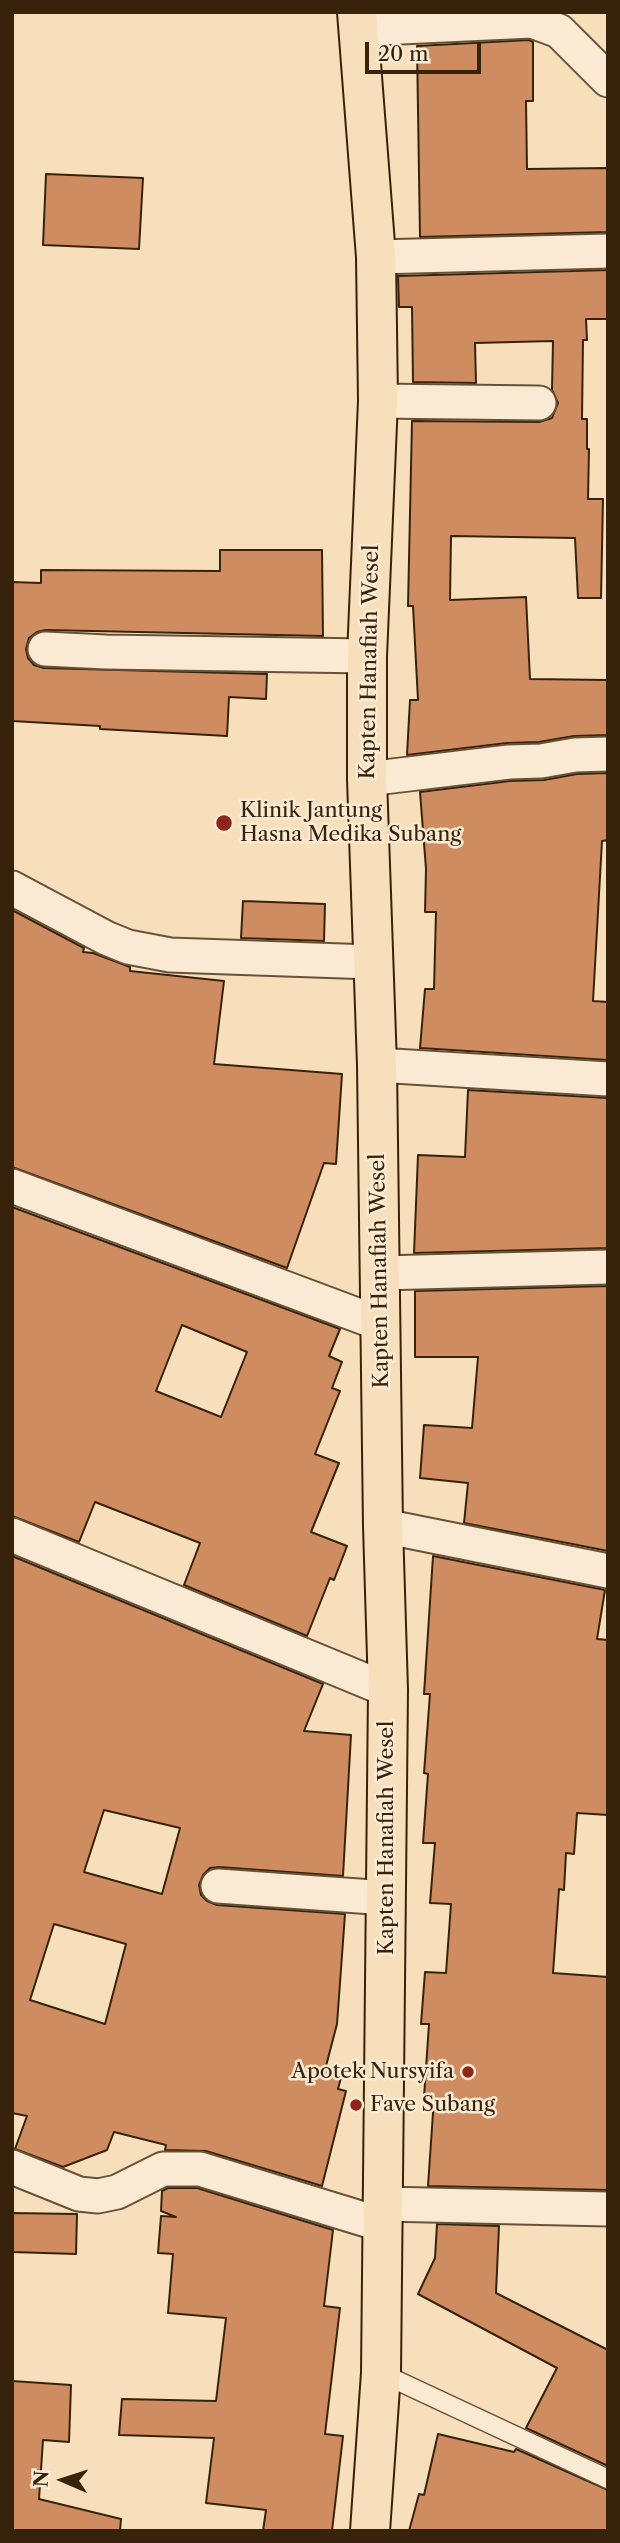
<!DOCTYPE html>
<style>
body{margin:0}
#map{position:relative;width:620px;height:2543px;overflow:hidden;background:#f7dfbc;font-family:"Libre Caslon Text",serif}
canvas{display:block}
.frame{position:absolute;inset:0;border:14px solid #37230b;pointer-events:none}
.north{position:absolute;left:28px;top:2445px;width:70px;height:70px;-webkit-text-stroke:5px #faead3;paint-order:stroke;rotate:273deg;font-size:19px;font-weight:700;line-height:28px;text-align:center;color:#37230b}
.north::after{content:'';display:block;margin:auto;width:24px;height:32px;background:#37230b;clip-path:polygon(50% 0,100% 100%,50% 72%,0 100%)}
.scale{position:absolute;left:365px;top:42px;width:116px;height:32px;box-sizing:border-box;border:4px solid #37230b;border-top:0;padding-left:9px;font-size:21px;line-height:24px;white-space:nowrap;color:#37230b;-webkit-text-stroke:5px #faead3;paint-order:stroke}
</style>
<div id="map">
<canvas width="620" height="2543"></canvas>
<div class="frame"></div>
<div class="north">N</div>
<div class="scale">20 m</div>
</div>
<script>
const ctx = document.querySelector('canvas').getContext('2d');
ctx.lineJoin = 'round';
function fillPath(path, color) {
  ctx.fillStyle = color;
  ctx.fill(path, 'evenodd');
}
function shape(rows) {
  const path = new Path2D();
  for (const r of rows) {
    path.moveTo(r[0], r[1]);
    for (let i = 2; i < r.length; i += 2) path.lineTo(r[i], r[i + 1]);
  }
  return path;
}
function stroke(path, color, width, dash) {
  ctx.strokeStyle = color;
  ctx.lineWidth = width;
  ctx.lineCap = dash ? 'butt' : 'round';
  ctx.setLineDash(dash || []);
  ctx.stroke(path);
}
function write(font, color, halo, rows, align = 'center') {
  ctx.font = font + ' "Libre Caslon Text",serif';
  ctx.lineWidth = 5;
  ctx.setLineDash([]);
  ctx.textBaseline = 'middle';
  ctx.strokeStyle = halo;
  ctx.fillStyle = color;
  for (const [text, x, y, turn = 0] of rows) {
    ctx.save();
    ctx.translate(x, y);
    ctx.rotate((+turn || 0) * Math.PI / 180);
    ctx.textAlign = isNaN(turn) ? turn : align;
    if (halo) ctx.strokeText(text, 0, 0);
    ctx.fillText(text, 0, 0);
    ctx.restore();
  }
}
const building = shape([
 [529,40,533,42,533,101,526,101,527,169,608,168,608,232,420,237,417,46,529,40],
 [46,174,143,178,139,249,43,245,46,174],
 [608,270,608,319,586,319,587,340,583,340,582,419,587,419,587,449,589,449,588,499,603,499,601,598,578,598,575,538,451,536,450,600,526,597,530,679,608,680,608,735,574,736,539,742,507,743,407,755,410,700,418,700,413,606,408,606,412,421,539,422,552,418,558,403,552,390,553,341,475,343,476,383,413,382,412,307,399,307,398,276,608,270],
 [220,550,322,550,323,636,46,630,37,632,29,638,26,649,28,658,34,665,44,668,267,674,266,699,229,697,227,736,100,729,100,726,12,721,12,582,41,583,41,570,220,571,220,550],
 [608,773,608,840,602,841,593,1001,608,1002,608,1060,420,1048,425,989,434,989,436,912,425,912,426,869,420,792,510,781,544,780,577,774,608,773],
 [243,901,325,904,324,941,241,938,243,901],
 [12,910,84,948,83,952,93,953,130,967,130,971,224,981,214,1064,342,1074,336,1164,324,1163,287,1268,12,1167,12,910],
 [468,1090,608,1098,608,1248,414,1253,418,1155,465,1157,468,1090],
 [12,1207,340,1329,329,1356,342,1362,332,1388,340,1391,315,1454,339,1463,311,1532,347,1546,334,1580,330,1578,307,1636,184,1585,200,1543,95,1502,79,1542,12,1516,12,1207],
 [182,1325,247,1352,221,1417,156,1391,182,1325],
 [608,1286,608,1551,464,1523,468,1483,420,1478,424,1425,472,1428,478,1357,415,1357,415,1291,608,1286],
 [12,1556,323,1684,304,1731,351,1735,343,1876,219,1867,210,1868,203,1875,199,1885,201,1895,207,1901,217,1905,345,1914,337,2024,326,2066,343,2070,338,2089,346,2091,322,2186,206,2151,165,2150,166,2145,114,2132,107,2150,63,2167,15,2149,27,2116,12,2113,12,1556],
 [104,1810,180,1828,162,1894,84,1872,104,1810],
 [54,1924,126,1944,105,2024,30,2000,54,1924],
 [433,1556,605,1590,597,1639,608,1640,608,1815,577,1813,574,1854,566,1853,564,1890,559,1889,553,1973,608,1977,608,2190,428,2186,434,2098,424,2097,429,2024,421,2024,425,1972,446,1973,451,1904,430,1903,435,1843,423,1843,428,1774,424,1773,430,1694,424,1694,433,1556],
 [168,2188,197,2188,333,2230,324,2306,340,2308,325,2434,343,2436,332,2531,263,2531,266,2510,206,2503,214,2438,119,2435,122,2399,216,2401,226,2318,168,2313,173,2254,158,2253,161,2216,176,2217,161,2211,162,2191,168,2188],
 [12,2213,77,2214,76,2254,12,2252,12,2213],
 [437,2224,499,2226,496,2293,608,2350,608,2466,526,2428,557,2368,418,2294,435,2258,437,2224],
 [12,2381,71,2385,69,2442,43,2440,39,2499,121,2519,120,2531,12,2531,12,2381],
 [438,2434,514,2452,516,2449,608,2490,608,2531,409,2531,419,2494,424,2495,438,2434]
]);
fillPath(building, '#cf8c61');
stroke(building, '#37230b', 2);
const service = shape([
 [381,2373,608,2479]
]);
const minor = shape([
 [357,29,532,21,559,31,608,80],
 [376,257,608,251],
 [378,401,539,403],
 [45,649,106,652,367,656],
 [367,779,509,762,541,761,575,755,608,754],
 [12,888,106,938,128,947,170,955,372,962],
 [377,1065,608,1079],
 [12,1186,381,1324],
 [381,1273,608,1267],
 [383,1526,608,1571],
 [12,1535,388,1690],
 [218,1886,387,1898],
 [12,2167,79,2194,98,2196,117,2192,163,2169,200,2169,383,2225],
 [383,2204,608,2209]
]);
const primary = shape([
 [357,12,376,257,378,401,367,656,367,779,377,1065,383,1526,388,1690,381,2373,370,2531]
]);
stroke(service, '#675237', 21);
stroke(minor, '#675237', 37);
stroke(primary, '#37230b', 42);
stroke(service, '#faead3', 18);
stroke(minor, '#faead3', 33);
stroke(primary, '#f7dfbc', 38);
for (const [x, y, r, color] of [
 [224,823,9,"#8f2418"],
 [468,2072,7,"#8f2418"],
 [356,2105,7,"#8f2418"]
]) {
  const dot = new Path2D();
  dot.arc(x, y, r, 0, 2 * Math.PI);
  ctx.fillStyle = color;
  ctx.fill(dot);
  stroke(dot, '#faead3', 2.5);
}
write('21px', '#37230b', '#faead3', [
 ["Kapten Hanafiah Wesel",370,662,-89],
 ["Kapten Hanafiah Wesel",380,1271,-91],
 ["Kapten Hanafiah Wesel",387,1838,-90]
]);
write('21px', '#37230b', '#faead3', [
 ["Klinik Jantung",240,811],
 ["Hasna Medika Subang",240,835],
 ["Apotek Nursyifa",454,2072,"right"],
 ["Fave Subang",370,2105]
], 'left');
</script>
